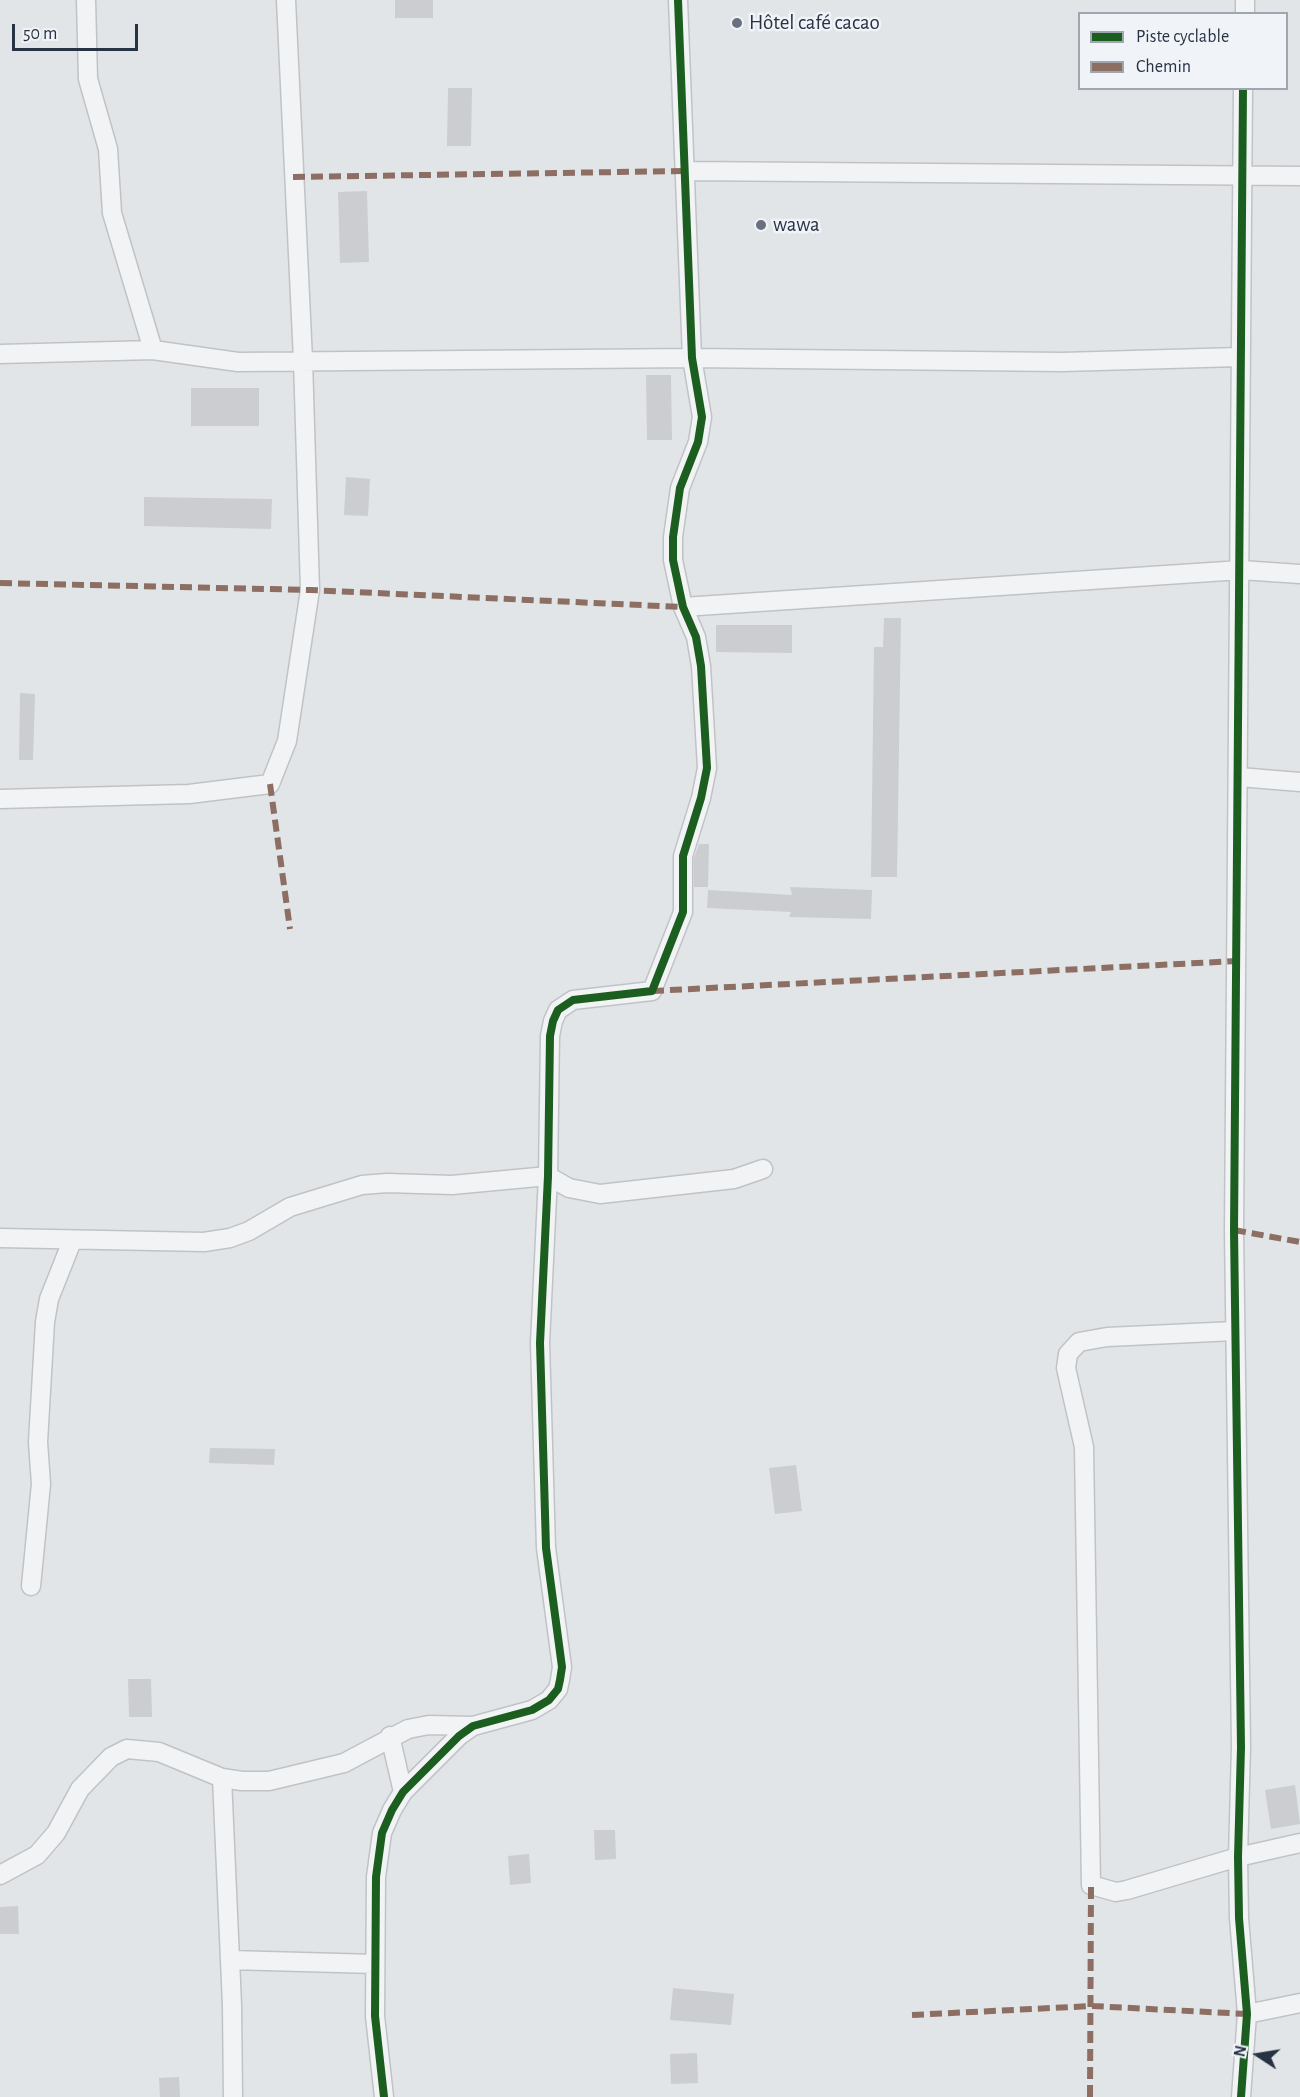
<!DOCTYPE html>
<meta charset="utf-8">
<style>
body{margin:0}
#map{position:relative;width:1300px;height:2097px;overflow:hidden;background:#e2e5e8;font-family:"Alegreya Sans",sans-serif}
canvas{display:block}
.legend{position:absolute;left:1078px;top:12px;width:210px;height:78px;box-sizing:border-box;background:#f0f3f7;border:2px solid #a0a6af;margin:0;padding:8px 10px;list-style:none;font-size:18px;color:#273343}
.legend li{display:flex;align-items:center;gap:12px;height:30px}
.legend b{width:30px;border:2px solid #a0a6af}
.north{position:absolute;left:1228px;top:2025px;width:60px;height:60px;-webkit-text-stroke:4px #f0f3f7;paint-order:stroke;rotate:282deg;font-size:16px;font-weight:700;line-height:24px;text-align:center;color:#273343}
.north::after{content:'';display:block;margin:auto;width:21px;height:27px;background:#273343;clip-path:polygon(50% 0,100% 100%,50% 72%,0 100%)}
.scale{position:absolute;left:12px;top:24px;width:126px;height:27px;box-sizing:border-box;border:3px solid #273343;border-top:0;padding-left:8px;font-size:18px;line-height:21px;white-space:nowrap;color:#273343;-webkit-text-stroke:4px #f0f3f7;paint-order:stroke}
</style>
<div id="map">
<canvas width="1300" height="2097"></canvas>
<ul class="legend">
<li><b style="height:8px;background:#1b5e20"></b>Piste cyclable</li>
<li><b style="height:8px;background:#8d6e63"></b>Chemin</li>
</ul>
<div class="north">N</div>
<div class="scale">50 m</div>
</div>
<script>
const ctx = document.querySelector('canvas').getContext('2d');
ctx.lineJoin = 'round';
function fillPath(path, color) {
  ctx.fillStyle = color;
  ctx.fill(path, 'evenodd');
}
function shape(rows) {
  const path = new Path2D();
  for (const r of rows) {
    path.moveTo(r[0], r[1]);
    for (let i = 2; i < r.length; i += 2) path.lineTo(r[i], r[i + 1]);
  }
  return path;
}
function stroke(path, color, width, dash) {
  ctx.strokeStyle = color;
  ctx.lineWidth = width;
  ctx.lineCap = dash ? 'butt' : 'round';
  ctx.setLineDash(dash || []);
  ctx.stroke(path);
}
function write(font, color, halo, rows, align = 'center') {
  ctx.font = font + ' "Alegreya Sans",sans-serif';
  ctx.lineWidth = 5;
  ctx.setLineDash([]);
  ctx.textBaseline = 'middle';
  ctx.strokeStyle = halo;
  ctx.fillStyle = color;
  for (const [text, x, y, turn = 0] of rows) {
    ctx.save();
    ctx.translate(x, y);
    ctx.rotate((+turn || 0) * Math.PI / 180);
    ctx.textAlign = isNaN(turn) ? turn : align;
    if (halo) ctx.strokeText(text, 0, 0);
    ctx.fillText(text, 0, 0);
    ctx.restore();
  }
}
fillPath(shape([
 [395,0,433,0,433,18,395,18],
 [448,88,472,88,471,146,447,146],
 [367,191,369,262,340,263,338,192],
 [646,375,671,375,672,440,647,440],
 [191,388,259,388,259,426,191,426],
 [346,477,370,479,368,516,344,515],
 [144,497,272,499,271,529,144,526],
 [884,618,901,618,897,877,871,877,874,647,883,647],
 [716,625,792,625,792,653,716,652],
 [20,693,35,694,33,760,19,760],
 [699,844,709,844,708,887,694,887,694,858],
 [790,887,872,890,871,919,789,917,791,912,707,908,708,890,792,895],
 [210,1448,275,1449,274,1465,209,1463],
 [796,1465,802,1511,775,1514,769,1468],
 [128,1679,151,1679,152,1717,129,1717],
 [1295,1785,1300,1824,1271,1829,1265,1790],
 [594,1830,615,1830,616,1859,595,1860],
 [529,1854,531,1883,510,1885,508,1856],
 [18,1906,19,1934,0,1934,0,1907],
 [673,1988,734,1994,731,2025,670,2020],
 [697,2053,698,2083,671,2084,670,2054],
 [179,2077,180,2097,160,2097,159,2078]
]), '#cbcdd0');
const minor = shape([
 [86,0,88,79,108,149,112,213,153,350],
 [1245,14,1245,0],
 [686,171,1300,176],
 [0,354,153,350,238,362,692,358,1062,362,1239,357],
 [683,607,1241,570,1300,574],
 [1239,777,1300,782],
 [0,799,189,794,270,784,287,741,310,590,303,360,286,0],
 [0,1238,204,1242,230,1238,249,1231,290,1207,362,1185,387,1183,452,1185,548,1176,569,1188,600,1194,734,1179,763,1169],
 [1235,1331,1107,1337,1079,1342,1068,1354,1066,1368,1084,1447,1091,1885,1116,1892,1127,1890,1238,1857,1300,1843],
 [31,1586,41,1484,38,1442,45,1322,49,1299,72,1241],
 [390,1736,403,1792],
 [222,1778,232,2005,233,2097],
 [0,1875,37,1855,56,1833,80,1789,111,1757,127,1749,159,1752,222,1778,242,1781,269,1781,344,1763,408,1729,429,1725,473,1726],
 [230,1960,375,1964],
 [1247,2014,1300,2003],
 [384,2097,375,2016,376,1877,382,1833,392,1810,403,1792,459,1736,473,1726,532,1710,549,1700,558,1689,560,1680,562,1667,546,1548,540,1343,548,1176,550,1036,553,1021,558,1010,573,1000,652,991,683,912,683,856,701,798,707,768,701,666,696,637,683,607,673,560,673,537,680,488,698,442,702,417,692,358,678,0],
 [1241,2097,1247,2014,1239,1918,1238,1857,1241,1747,1234,1230,1243,88]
]);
stroke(minor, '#c0c3c6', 21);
stroke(minor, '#f2f3f4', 18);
stroke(shape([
 [293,177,686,171],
 [0,583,310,590,683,607],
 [270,784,290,929],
 [652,991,1237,961],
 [1234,1230,1300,1242],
 [912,2015,1092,2006,1247,2014],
 [1090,2097,1091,1885]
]), '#8d6e63', 6, [12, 6]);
stroke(shape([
 [384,2097,375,2016,376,1877,382,1833,392,1810,403,1792,459,1736,473,1726,532,1710,549,1700,558,1689,560,1680,562,1667,546,1548,540,1343,548,1176,550,1036,553,1021,558,1010,573,1000,652,991,683,912,683,856,701,798,707,768,701,666,696,637,683,607,673,560,673,537,680,488,698,442,702,417,692,358,678,0],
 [1241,2097,1247,2014,1239,1918,1238,1857,1241,1747,1234,1230,1243,88]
]), '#1b5e20', 8);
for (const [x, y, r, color] of [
 [737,23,6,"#68717d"],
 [761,225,6,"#68717d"]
]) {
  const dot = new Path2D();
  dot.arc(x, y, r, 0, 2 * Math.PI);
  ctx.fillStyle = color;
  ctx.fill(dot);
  stroke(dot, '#f0f3f7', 2);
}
write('21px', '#273343', '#f0f3f7', [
 ["Hôtel café cacao",749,23],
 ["wawa",773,225]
], 'left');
</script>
